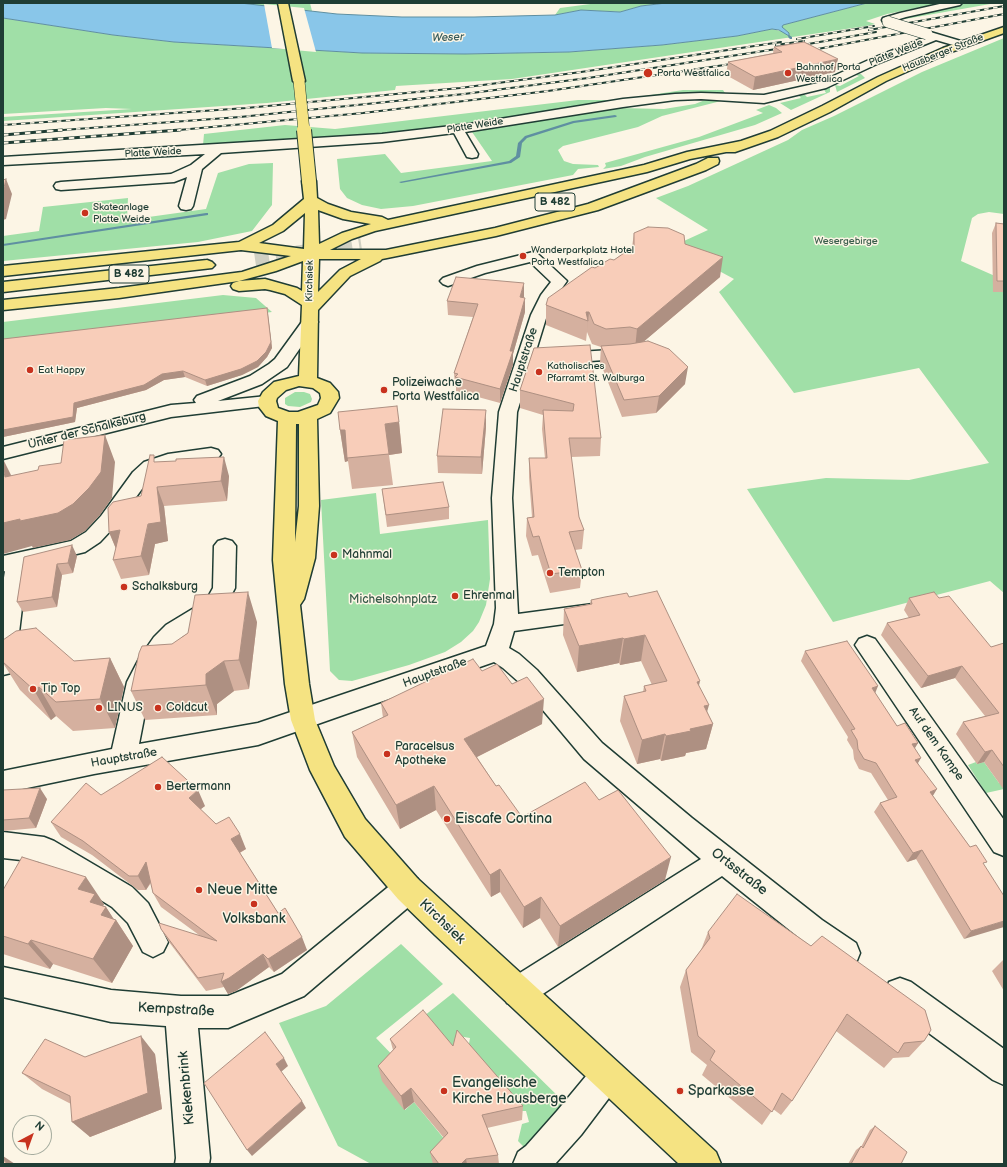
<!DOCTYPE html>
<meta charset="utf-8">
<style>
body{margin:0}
#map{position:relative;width:1007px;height:1167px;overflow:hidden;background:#fcf5e5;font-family:"Balsamiq Sans",sans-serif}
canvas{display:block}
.frame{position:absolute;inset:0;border:4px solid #1f3d34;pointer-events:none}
.north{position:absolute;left:12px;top:1115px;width:40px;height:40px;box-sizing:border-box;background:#fcf5e5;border:1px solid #a4ab9e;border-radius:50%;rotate:41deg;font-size:11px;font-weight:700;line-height:16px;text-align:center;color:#1f3d34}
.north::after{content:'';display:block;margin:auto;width:14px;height:18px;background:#c8321e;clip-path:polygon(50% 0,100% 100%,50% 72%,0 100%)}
</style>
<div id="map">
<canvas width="1007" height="1167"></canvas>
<div class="frame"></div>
<div class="north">N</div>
</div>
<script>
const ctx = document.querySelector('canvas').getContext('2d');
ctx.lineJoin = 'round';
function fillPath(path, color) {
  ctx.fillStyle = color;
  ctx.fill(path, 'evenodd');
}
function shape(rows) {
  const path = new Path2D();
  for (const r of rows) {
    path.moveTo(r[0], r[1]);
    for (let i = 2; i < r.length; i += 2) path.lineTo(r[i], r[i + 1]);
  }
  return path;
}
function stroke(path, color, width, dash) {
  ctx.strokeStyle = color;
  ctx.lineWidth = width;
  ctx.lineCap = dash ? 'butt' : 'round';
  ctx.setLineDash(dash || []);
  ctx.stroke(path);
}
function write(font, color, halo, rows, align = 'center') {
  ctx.font = font + ' "Balsamiq Sans",sans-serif';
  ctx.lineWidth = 3;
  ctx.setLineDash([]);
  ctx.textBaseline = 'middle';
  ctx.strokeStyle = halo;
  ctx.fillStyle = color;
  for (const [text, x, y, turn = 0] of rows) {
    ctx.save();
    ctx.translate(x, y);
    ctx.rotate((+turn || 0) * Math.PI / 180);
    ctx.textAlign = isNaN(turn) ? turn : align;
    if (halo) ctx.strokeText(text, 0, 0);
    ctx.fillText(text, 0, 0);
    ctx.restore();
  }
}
fillPath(shape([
 [240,3,310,3,312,11,259,6],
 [598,3,666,3,641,6,620,12,581,10,555,15,560,8],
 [867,3,941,3,887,14,866,21,875,24,866,26,512,79,396,86,395,90,267,103,3,121,3,117,132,109,106,108,3,114,3,18,113,35,174,42,362,53,465,54,569,52,662,45,737,36,772,29,789,33,781,27,783,25],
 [969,3,996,3,905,19,903,18,927,11],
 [1004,38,1004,214,989,212,978,214,972,218,961,261,1004,280,1004,593,990,581,833,622,747,489,826,478,909,480,989,463,919,368,794,393,719,292,734,279,673,246,708,230,656,198,688,186,788,140,802,130,834,116,922,72],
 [854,73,861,74,865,78,837,92,835,85,840,86,859,76,853,74],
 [830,85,830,92,791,110,780,103,801,98,797,94,803,93,807,97,826,93,823,88],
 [683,90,723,90,725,93,701,93,627,100,625,99],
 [578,100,606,100,614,102,468,125,392,134,203,145,204,134,285,125,335,129],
 [705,100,721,101,662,116,638,127,563,146,558,150,564,161,573,164,598,165,599,167,578,169,573,175,413,206,381,209,362,205,347,198,340,189,337,159,385,154,401,173,492,161,472,132,619,108,664,109,695,104],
 [769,105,776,108,782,113,755,125,645,157,621,166,603,169,606,166,605,163,699,137,763,113,756,110],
 [273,163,272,205,252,231,198,242,3,261,3,236,39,231,43,207,128,198,127,220,206,209,218,173,249,164],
 [223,295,256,298,272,312,3,345,3,322],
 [295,392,304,392,310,394,312,399,311,402,300,407,288,406,285,404,285,398],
 [376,493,380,534,488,520,490,579,486,605,479,622,473,631,461,642,445,652,409,665,352,681,339,680,330,671,321,500],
 [976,762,977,764,984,762,999,783,1004,781,1004,789,986,793,968,765],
 [401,944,443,984,376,1038,400,1063,405,1110,414,1102,450,1146,433,1164,371,1164,338,1146,279,1023,326,1006],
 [453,993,565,1103,525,1148,518,1141,522,1124,529,1122,526,1111,521,1111,468,1049,470,1038,458,1036,456,1043,451,1048,424,1016]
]), '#a0dfa7');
const water = shape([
 [3,3,240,3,337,14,402,17,474,17,555,15,581,10,620,12,641,6,666,3,867,3,783,25,782,27,789,33,789,36,779,30,772,29,737,36,662,45,569,52,465,54,362,53,174,42,113,35,3,18,3,3]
]);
fillPath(water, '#89c6e9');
stroke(water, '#5f8fa1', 1);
fillPath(shape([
 [264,4,304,8,316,52,272,48]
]), '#fcf5e5');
fillPath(shape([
 [789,35,792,37,792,39,790,39,788,37,789,35],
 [615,115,617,116,616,117,574,123,527,138,522,143,520,157,511,163,401,183,399,182,509,161,516,156,518,143,525,136,573,121,615,115],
 [206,213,208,213,208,215,3,246,3,244,206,213]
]), '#5f8fa1');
stroke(shape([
 [255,259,361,243]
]), '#d0d0c2', 14, [14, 7]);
const minor = shape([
 [944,3,962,3,960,5,906,17,893,21,892,24,888,25,884,24,882,20,883,18,900,13,944,3],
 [927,31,964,42,965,44,960,47,936,40,879,63,826,88,764,103,701,99,675,100,623,107,465,132,478,154,477,157,472,158,467,157,454,133,382,142,221,153,202,169,193,206,191,209,186,210,181,209,179,206,187,177,174,182,61,190,56,189,54,186,56,183,61,182,171,174,191,165,205,154,3,165,3,157,382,134,469,124,623,99,675,94,701,93,764,95,818,83,871,59,926,37,922,34,927,31],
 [533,252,538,254,567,281,557,295,547,315,517,412,512,498,518,614,593,604,601,606,604,612,601,618,593,620,514,631,509,648,519,654,537,670,602,743,692,818,822,920,856,943,860,953,856,963,845,968,834,963,802,940,722,876,529,1003,518,1007,507,1003,503,992,507,981,701,859,584,759,521,684,503,668,494,662,258,745,94,774,3,793,3,771,112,749,127,682,140,657,154,637,166,625,199,605,208,597,213,588,214,546,218,541,225,539,232,541,236,546,235,588,224,609,215,617,182,637,170,649,157,669,151,682,139,744,258,723,486,646,494,624,496,608,492,498,499,412,531,315,541,295,551,282,530,262,485,273,448,286,443,284,440,281,443,278,477,266,533,252],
 [310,317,316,319,318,322,287,367,262,384,218,401,267,396,273,397,276,401,273,405,171,417,3,459,3,447,171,405,196,403,194,400,197,396,250,376,269,364,275,359,304,319,310,317],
 [628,349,634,350,637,354,634,358,561,363,555,362,552,358,555,354,561,353,628,349],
 [211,448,218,450,221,454,218,458,171,466,158,470,147,482,115,526,100,542,85,552,27,566,15,666,11,673,3,675,3,584,5,571,3,572,3,556,71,541,86,532,101,516,133,472,144,462,168,454,211,448],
 [867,636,875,639,1004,820,1004,856,994,852,859,651,855,645,859,639,867,636],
 [3,832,44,837,54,841,132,887,148,903,163,932,168,942,163,952,153,957,143,952,128,923,112,907,39,862,3,858,3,832],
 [408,875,418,879,422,889,418,899,304,996,228,1028,198,1028,210,1158,209,1164,175,1164,176,1158,166,1026,111,1022,3,997,3,967,111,990,181,996,228,996,282,974,398,879,408,875],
 [900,978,911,982,1004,1049,1004,1085,993,1080,889,1004,885,993,889,982,900,978],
 [607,1059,618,1064,623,1075,618,1086,581,1135,555,1164,513,1164,518,1152,526,1146,557,1111,596,1064,607,1059]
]);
const major = shape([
 [278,3,288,3,305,81,303,83,299,84,295,83,293,81,278,3],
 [1004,27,1004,33,951,52,886,81,830,112,778,137,735,152,726,152,690,159,647,172,375,231,352,239,330,250,386,250,495,228,588,204,696,164,708,158,718,158,719,161,718,164,706,170,598,210,496,236,382,259,380,261,350,276,318,310,317,378,330,383,338,392,339,398,330,413,317,419,319,506,315,558,304,599,300,605,309,684,315,720,334,766,365,819,418,879,716,1152,721,1164,679,1164,435,935,398,899,345,837,310,770,291,720,285,684,273,560,278,421,266,416,259,407,258,401,263,392,274,382,299,376,302,305,285,294,270,290,265,289,239,291,233,289,231,286,233,283,239,281,119,298,3,310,3,300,119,288,242,272,291,256,241,250,3,276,3,266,239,242,273,225,304,199,302,181,304,178,309,177,314,178,316,181,317,198,328,204,351,212,382,217,388,220,644,165,687,152,741,141,770,131,822,106,878,77,943,48,1004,27],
 [318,210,343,219,371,224,342,233,319,244,318,210],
 [305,213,304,249,259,243,283,231,305,213],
 [319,259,361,259,340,270,318,292,319,259],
 [303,261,302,291,297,288,265,279,239,281,276,271,303,261],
 [299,386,313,388,320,393,321,398,318,405,298,412,289,412,278,408,276,401,277,398,286,390,299,386],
 [296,424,299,424,299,506,295,542,296,424],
 [207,260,212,262,215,265,212,268,3,292,3,282,207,260]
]);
stroke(minor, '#1f3d34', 3);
stroke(major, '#1f3d34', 3);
fillPath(minor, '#fcf5e5');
fillPath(major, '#f5e382');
const railFar1 = shape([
 [869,30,1004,6],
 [797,39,874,26],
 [776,45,804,41],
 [797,46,876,32],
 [807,51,1004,14],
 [3,125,246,108,460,88,581,72,781,42],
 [49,131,240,117,464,94,588,78,783,48],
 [168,131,363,113,548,91,738,63]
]);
const rail = shape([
 [3,135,62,130],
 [3,143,180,130]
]);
stroke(railFar1, '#1f3d34', 2);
stroke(rail, '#1f3d34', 3);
stroke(railFar1, '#fcf5e5', 1.5, [4.5]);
stroke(rail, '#fcf5e5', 2, [5.5]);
const minorBridge = shape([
 [888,22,927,34]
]);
const majorBridgeFar1 = shape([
 [299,81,304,131]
]);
const majorBridge = shape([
 [304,130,309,181]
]);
stroke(minorBridge, '#1f3d34', 12, []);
stroke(majorBridgeFar1, '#1f3d34', 12, []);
stroke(majorBridge, '#1f3d34', 16, []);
stroke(minorBridge, '#fcf5e5', 11);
stroke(majorBridgeFar1, '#f5e382', 11);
stroke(majorBridge, '#f5e382', 14);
fillPath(shape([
 [774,47,835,72,753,90,726,75,728,62,773,53],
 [996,223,1004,224,1004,292,993,292,992,233],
 [634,233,685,244,720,277,643,342,685,384,656,413,622,417,600,362,601,347,592,344,587,332,586,341,546,325,546,305,595,268,614,260,632,247],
 [524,298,525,312,513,354,513,365,500,403,456,391,456,387,455,387,454,373,473,317,448,315,447,301],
 [268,314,272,348,267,357,258,367,242,375,207,386,185,377,164,380,146,390,77,408,75,422,3,437,3,339],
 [534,348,601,438,600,456,571,457,579,517,584,530,582,549,575,550,582,570,580,588,550,593,538,555,532,556,526,536,527,518,532,517,529,477,529,458,545,458,542,429,543,415,520,408,520,390],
 [399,422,402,453,389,455,393,485,352,489,348,461,345,462,340,430],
 [486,427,482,474,438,473,437,456],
 [156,462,229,476,227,501,164,506,168,541,155,544,149,575,121,579,113,560,116,549,109,532,141,496],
 [382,489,449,507,449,519,387,527],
 [77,556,73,573,62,575,57,607,23,612,17,602,24,557],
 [629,597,699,686,707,711,713,724,706,749,686,753,685,756,661,761,660,759,637,764,620,721,624,696,643,692,644,686,652,685,641,661,620,665,619,663,577,672,563,635,564,609,590,604,591,600],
 [909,598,939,598,991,647,1004,643,1004,790,984,762,977,764,956,734,963,722,985,716,955,678,921,688,881,635,887,623,909,618,904,610],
 [257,622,249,689,234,691,217,704,217,715,145,720,131,691,172,644],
 [3,640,74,661,110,658,124,687,115,728,73,731,56,716,51,720,20,690,3,663],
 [805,651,875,693,897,726,918,743,914,748,918,763,933,796,984,866,1004,896,964,939,916,859,907,862,874,812,880,803,888,800,871,773,859,769,854,759,853,750,847,740,848,737,801,661],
 [482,671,542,724,477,757,496,786,522,817,665,880,558,947,540,918,523,928,500,892,491,897,436,810,400,829,357,757,352,732,383,718,381,703],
 [3,790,47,799,36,828,3,831],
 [101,795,205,806,200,809,216,824,246,849,240,853,278,913,307,950,274,972,269,967,236,991,228,994,224,987,206,991,169,942,161,929,199,935,161,907,153,893,151,883,146,890,138,890,92,855,61,837,51,822],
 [3,890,104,904,103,906,106,907,114,920,116,920,133,946,112,983,53,964,50,969,3,954],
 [708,932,924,1041,909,1057,893,1058,884,1068,836,1031,792,1101,781,1115,773,1109,762,1125,702,1075,707,1065,691,1052,680,987,686,970,701,950],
 [1004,959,1004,991,992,971],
 [390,1039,453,1046,523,1106,522,1120,487,1128,498,1155,499,1164,433,1164,430,1152,444,1138,414,1102,404,1110,382,1081,378,1066,393,1050],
 [155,1054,162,1109,90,1137,71,1104,42,1089,22,1073,85,1057],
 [875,1126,901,1164,848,1164,856,1150,861,1146,861,1147,870,1130]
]), '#d5b09f');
fillPath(shape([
 [838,59,835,72,753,90,755,77],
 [6,179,12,194,6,219,3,220,3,192],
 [723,257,720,277,635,349,637,329],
 [524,283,524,297,520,311,520,297],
 [525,298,525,312,513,354,513,365,500,403,500,389,510,351],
 [267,308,272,348,267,357,258,367,242,375,207,386,205,380],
 [586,312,589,312,587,332,588,321],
 [688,367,685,384,656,413,659,396],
 [183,371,185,377,164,380,146,390,77,408,75,422,3,437,3,430,74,403,162,374],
 [486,410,486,427,482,474,481,457],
 [399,422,402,453,389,455,385,424],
 [340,430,345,430,348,461,345,462],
 [105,435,115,462,112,498,100,515,85,531,70,540,33,548,32,546,3,554,3,523],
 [224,457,229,476,227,501,221,481],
 [3,459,14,481,5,477,3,467],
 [157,487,164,506,168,541,155,544,149,575,141,556],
 [120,530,117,551,109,532],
 [72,545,77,556,73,573,68,563],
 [57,564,62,575,57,607,52,597],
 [248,592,257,622,249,689,239,660],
 [645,635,641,661,620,665,624,639],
 [623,638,619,663,577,672,579,646],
 [110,658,124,687,115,728,100,699],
 [224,661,234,691,217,704,217,715,206,685,206,674],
 [962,666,955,678,921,688,928,676],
 [700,681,694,707,697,682],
 [878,686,874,696,872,688],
 [39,687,56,716,51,720,34,690],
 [544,699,542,724,465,763,464,739],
 [709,705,703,726,713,724,706,749,686,753,685,756,661,761,666,736,690,729,704,706],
 [665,734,660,759,637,764,642,740],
 [918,743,912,753,912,744],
 [992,750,984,762,977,764,985,752],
 [921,758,915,768,915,760],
 [434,786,436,810,400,829,396,805],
 [40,788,47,799,36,828,29,818],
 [937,789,931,799,930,792],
 [198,790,205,806,196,813,189,798],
 [240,834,246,849,237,854,231,839],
 [922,850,916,859,907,862,913,853],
 [671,857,665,880,558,947,560,926],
 [146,862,154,876,146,890,138,876],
 [500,869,500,892,491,897,490,875],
 [86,877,104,904,103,906,105,908,106,907,115,921,116,920,133,946,112,983,93,959,78,889],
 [541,897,540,918,523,928,524,907],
 [1004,921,1004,927,964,939,971,931],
 [302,937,307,950,274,972,268,959],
 [31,940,53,964,50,969,28,944],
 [263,954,269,967,236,991,228,994,221,982],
 [141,1036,155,1054,162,1109,90,1137,72,1122],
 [284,1058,288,1066,281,1072,276,1064],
 [411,1088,414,1102,404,1110,401,1096],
 [302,1101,306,1108,252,1156,247,1150],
 [3,1156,15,1164,7,1164,3,1159],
 [466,1159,467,1164,461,1164]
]), '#ae9082');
const building = shape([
 [804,42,838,59,755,77,728,62,782,52,774,47,804,42],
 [6,179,3,192,3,180,6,179],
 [996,223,1004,224,1004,281,997,281,996,223],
 [648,227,668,228,684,235,685,244,723,257,637,329,630,327,606,329,594,324,589,312,586,312,588,321,546,305,548,298,592,267,595,268,610,259,614,260,634,246,634,233,648,227],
 [456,277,524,283,520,297,525,298,510,351,513,351,500,389,455,377,458,374,454,373,478,304,447,301,456,277],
 [267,308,271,342,266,352,257,361,241,369,205,380,183,371,162,374,144,385,74,403,73,417,3,430,3,339,267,308],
 [648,341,669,349,688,367,659,396,624,400,601,346,630,344,648,341],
 [590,345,601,438,569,438,579,517,584,530,569,532,582,570,551,574,539,536,533,537,527,518,534,517,529,458,547,458,543,410,573,411,574,404,520,390,534,348,590,345],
 [397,406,399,422,385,424,389,454,347,458,345,430,340,430,338,412,397,406],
 [443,409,486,410,481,457,437,456,443,409],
 [105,435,101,472,89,488,73,504,58,513,20,521,20,519,3,523,3,467,5,477,38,470,39,466,61,463,64,440,105,435],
 [150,455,154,455,154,462,176,461,176,459,224,457,221,481,157,487,161,522,148,524,141,556,113,560,120,530,109,532,108,508,113,502,141,496,150,455],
 [443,482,449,507,386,515,382,489,443,482],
 [72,545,68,563,57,564,52,597,17,602,24,557,72,545],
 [657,591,700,681,697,682,709,705,704,706,713,724,690,729,691,731,666,736,665,734,642,740,624,696,646,691,644,686,667,681,645,635,624,639,623,638,579,646,564,609,592,604,591,600,605,597,627,593,629,597,657,591],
 [248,592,239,660,224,661,206,674,206,685,131,691,139,653,142,646,172,644,188,633,195,595,248,592],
 [934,592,939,598,949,596,991,647,1004,643,1004,767,992,750,985,752,963,722,999,713,962,666,928,676,887,623,920,615,909,598,934,592],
 [36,628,74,661,110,658,100,699,56,702,39,687,34,690,3,662,3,640,16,631,36,628],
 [847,641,878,686,872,688,897,726,905,723,918,743,912,744,921,758,915,760,937,789,930,792,970,847,976,845,987,862,983,863,1004,896,1004,921,971,931,922,850,913,853,880,803,897,797,876,763,864,759,858,749,857,740,851,730,855,729,805,651,847,641],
 [473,659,482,671,497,664,512,684,527,677,544,699,464,739,496,786,499,785,522,817,585,782,599,800,618,790,671,857,560,926,541,897,524,907,500,869,490,875,434,786,396,805,352,732,388,715,381,703,473,659],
 [162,757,198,790,189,798,216,824,229,817,240,834,231,839,278,913,285,908,302,937,268,959,263,954,229,978,221,982,224,973,198,978,161,929,159,923,217,941,153,893,146,862,138,876,129,876,83,841,51,822,86,783,101,795,162,757],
 [40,788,29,818,3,820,3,790,40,788],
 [22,857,86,877,78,889,95,894,90,902,106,907,101,915,116,920,93,959,31,940,28,944,3,936,3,890,22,857],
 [737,894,811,946,822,936,925,1010,931,1030,924,1041,904,1043,898,1053,847,1014,792,1101,782,1093,772,1112,710,1060,715,1051,698,1036,686,970,710,938,708,932,737,894],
 [423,1010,453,1046,457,1030,523,1106,482,1115,498,1155,466,1159,461,1164,439,1164,430,1152,448,1133,411,1088,401,1096,378,1066,396,1047,390,1039,423,1010],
 [265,1032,284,1058,276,1064,302,1101,247,1150,204,1083,265,1032],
 [141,1036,148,1093,72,1122,70,1096,22,1073,45,1039,85,1057,141,1036],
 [875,1126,907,1152,901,1164,851,1164,861,1146,863,1148,875,1126],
 [3,1159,7,1164,3,1164,3,1159]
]);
fillPath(building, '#f8cdb9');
stroke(building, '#ae9082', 1);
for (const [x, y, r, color] of [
 [648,73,5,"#c8321e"],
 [788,73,4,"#c8321e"],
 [85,213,4,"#c8321e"],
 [523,256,4,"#c8321e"],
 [30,370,4,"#c8321e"],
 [539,372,4,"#c8321e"],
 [384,390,4,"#c8321e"],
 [334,555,4,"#c8321e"],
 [550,573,4,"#c8321e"],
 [124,587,4,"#c8321e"],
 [455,596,4,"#c8321e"],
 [33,689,4,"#c8321e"],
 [99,708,4,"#c8321e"],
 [158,708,4,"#c8321e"],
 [387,754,4,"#c8321e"],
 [158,787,4,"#c8321e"],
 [447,819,4,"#c8321e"],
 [199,890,4,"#c8321e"],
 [254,904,4,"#c8321e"],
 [444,1091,4,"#c8321e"],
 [680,1091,4,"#c8321e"]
]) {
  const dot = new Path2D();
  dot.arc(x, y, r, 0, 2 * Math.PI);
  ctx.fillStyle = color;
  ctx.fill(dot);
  stroke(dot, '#fcf5e5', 1.5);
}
write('10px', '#1f3d34', '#fcf5e5', [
 ["Platte Weide",896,53,-22],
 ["Hausberger Straße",943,53,-22],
 ["Platte Weide",475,126,-9],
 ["Platte Weide",153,153,-3],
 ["Kirchsiek",310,281,-89]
]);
write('10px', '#1f3d34', '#fcf5e5', [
 ["Bahnhof Porta",796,67],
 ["Westfalica",796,79],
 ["Porta Westfalica",657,73],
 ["Skateanlage",93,207],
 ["Platte Weide",93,219],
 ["Wanderparkplatz Hotel",531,250],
 ["Porta Westfalica",531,262],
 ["Katholisches",547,366],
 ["Pfarramt St. Walburga",547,378],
 ["Eat Happy",38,370]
], 'left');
write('10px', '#395d4b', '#fcf5e5', [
 ["Wesergebirge",846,241]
]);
write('italic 11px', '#345858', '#fcf5e5', [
 ["Weser",448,38,-2]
]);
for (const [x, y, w] of [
 [555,202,40],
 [129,274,40]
]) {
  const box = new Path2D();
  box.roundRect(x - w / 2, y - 9, w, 18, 3);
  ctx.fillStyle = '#fcf5e5';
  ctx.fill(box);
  stroke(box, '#1f3d34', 1);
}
write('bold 11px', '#1f3d34', null, [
 ["B 482",555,202],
 ["B 482",129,274]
]);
write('12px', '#1f3d34', '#fcf5e5', [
 ["Hauptstraße",524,360,-72],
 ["Unter der Schalksburg",87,431,-14],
 ["Hauptstraße",435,673,-20],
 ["Auf dem Kampe",936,744,55],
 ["Hauptstraße",124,758,-10]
]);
write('12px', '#1f3d34', '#fcf5e5', [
 ["Polizeiwache",392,383],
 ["Porta Westfalica",392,397],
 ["Mahnmal",342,555],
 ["Tempton",558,573],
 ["Schalksburg",132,587],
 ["Ehrenmal",463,596],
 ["Tip Top",41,689],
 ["LINUS",107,708],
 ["Coldcut",166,708],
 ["Paracelsus",395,747],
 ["Apotheke",395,761],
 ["Bertermann",166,787]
], 'left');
write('12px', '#395d4b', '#fcf5e5', [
 ["Michelsohnplatz",393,600]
]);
write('14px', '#1f3d34', '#fcf5e5', [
 ["Eiscafe Cortina",455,819],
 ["Neue Mitte",207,890],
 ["Volksbank",254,919,"center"],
 ["Evangelische",452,1083],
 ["Kirche Hausberge",452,1099],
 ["Sparkasse",688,1091]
], 'left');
write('14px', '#1f3d34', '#fcf5e5', [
 ["Ortsstraße",739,872,38],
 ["Kirchsiek",442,922,44],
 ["Kempstraße",176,1010,3],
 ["Kiekenbrink",187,1088,-95]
]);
</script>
